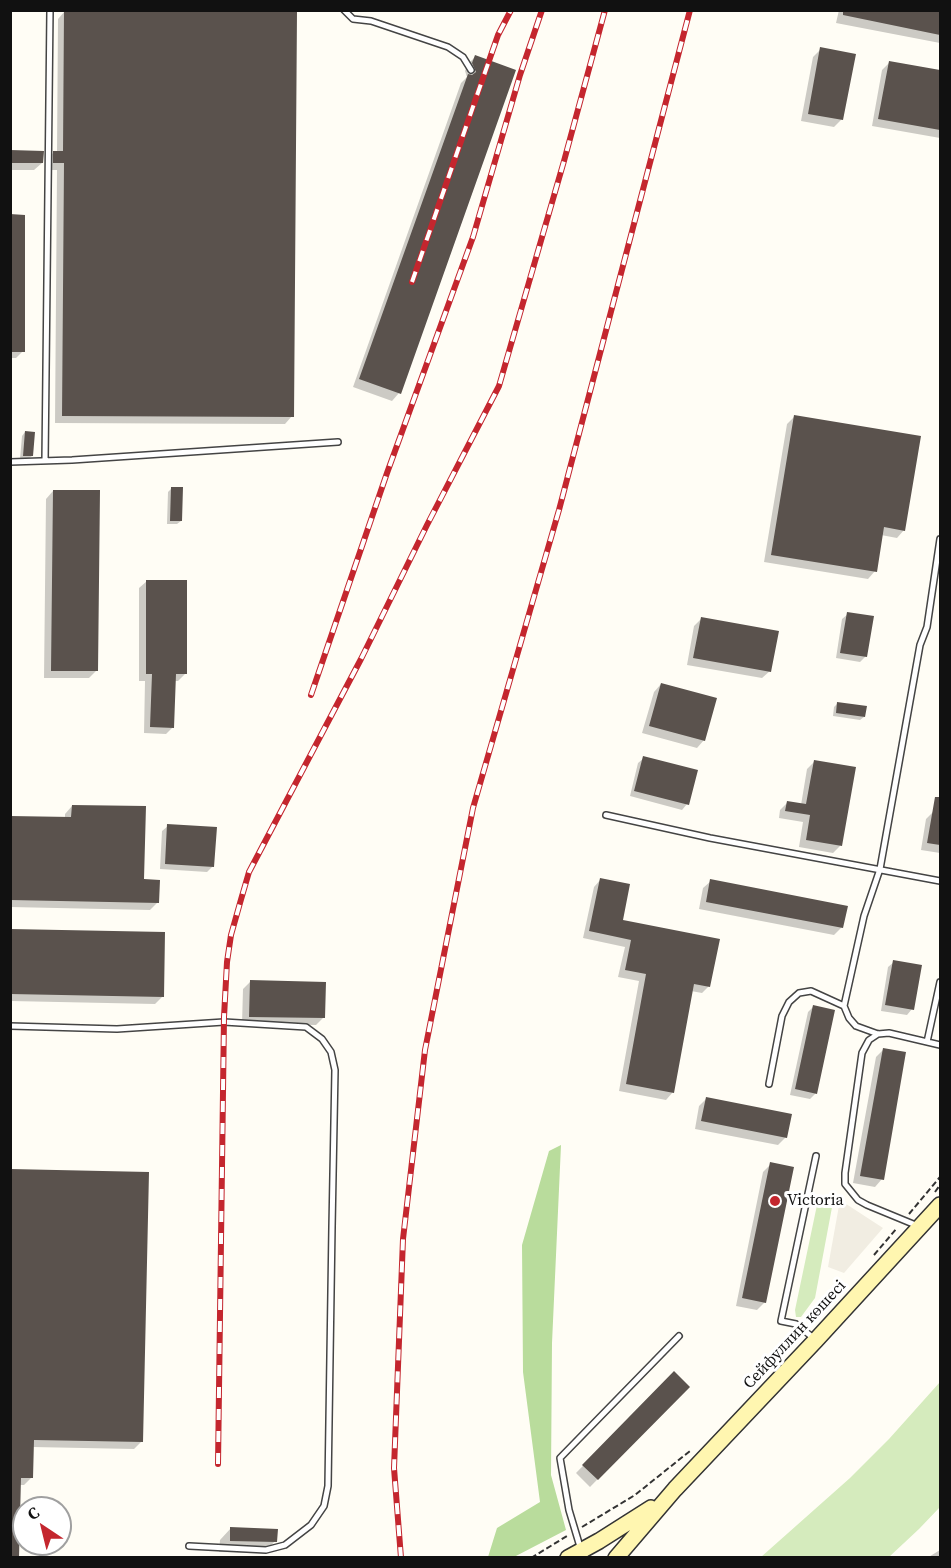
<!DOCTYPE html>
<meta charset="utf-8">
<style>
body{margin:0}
#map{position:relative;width:951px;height:1568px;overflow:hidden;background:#fffdf5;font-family:"Source Serif 4",serif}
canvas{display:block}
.frame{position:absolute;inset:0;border:12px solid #111;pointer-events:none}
.north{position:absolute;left:12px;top:1496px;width:60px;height:60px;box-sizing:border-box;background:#fff;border:2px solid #a0a0a0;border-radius:50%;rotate:325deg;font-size:16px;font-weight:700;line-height:24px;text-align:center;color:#111}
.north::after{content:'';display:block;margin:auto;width:21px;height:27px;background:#c4262e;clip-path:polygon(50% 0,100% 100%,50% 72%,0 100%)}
</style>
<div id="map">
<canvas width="951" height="1568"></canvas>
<div class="frame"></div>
<div class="north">С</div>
</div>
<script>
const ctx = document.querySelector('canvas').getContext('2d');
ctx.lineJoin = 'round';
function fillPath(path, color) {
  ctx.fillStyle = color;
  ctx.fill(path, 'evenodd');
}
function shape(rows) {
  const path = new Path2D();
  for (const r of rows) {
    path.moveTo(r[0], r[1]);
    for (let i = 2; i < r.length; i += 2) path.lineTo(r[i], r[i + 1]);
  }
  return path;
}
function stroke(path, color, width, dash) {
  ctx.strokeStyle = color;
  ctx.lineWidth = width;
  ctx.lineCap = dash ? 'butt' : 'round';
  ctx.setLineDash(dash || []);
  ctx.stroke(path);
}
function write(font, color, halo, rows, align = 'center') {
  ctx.font = font + ' "Source Serif 4",serif';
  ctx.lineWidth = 6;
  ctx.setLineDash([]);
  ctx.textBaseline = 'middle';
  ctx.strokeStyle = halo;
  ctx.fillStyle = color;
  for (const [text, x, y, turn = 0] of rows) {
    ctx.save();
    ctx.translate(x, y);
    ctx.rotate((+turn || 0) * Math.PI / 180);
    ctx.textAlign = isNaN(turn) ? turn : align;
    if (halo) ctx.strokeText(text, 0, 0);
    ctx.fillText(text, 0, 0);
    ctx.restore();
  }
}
fillPath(shape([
 [825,1199,833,1202,815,1298,801,1317,796,1317,795,1310,817,1205],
 [940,1382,940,1507,919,1529,889,1557,761,1557,850,1478,889,1439]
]), '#d5ebbd');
fillPath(shape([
 [561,1145,552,1343,551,1475,566,1530,514,1557,488,1557,497,1528,540,1502,523,1372,522,1245,549,1151]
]), '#b9dc9c');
fillPath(shape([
 [840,1200,883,1228,844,1273,828,1267]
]), '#f1ede2');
fillPath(shape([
 [839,10,940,10,940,43,836,23],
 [65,11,292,416,285,424,55,423,57,170,46,170,46,160,54,152,57,152,58,19],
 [821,49,842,119,834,127,801,121,813,57],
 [475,57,514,71,399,393,392,401,353,387,461,83,467,77,465,71,468,64],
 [889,63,940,72,940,138,872,126,882,70],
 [10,152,42,163,34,170,10,170],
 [10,216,23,351,16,358,10,358],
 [794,417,904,530,897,538,881,535,875,571,868,579,764,562,787,424],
 [25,432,32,456,28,459,20,459,22,436],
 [172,488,181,521,177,524,167,524,168,492],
 [53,491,97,670,89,678,44,678,46,499],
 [147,581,185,674,178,681,174,681,173,727,166,734,144,733,145,681,139,681,139,588],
 [848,614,866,656,860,662,836,658,842,619],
 [701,619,770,671,762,678,687,665,694,626],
 [661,684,704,740,697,748,642,733,654,692],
 [838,703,864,717,860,720,833,716,834,707],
 [644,758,687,804,682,810,630,796,638,763],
 [814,762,840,846,833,853,799,847,803,822,779,818,780,810,787,803,801,805,807,769],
 [72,806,143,881,158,902,150,910,10,907,10,817,65,819,65,814],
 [933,812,940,813,940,853,921,850,926,819],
 [168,826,213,866,207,872,160,869,162,831],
 [601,879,621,921,709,986,702,993,691,991,673,1092,666,1100,619,1091,639,981,618,977,625,947,583,938,594,887],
 [711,881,842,927,834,935,699,909,703,888],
 [10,930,162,997,155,1004,10,1001],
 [894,962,912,1009,907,1015,881,1011,888,967],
 [250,982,324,1017,316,1025,242,1024,243,989],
 [813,1007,816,1093,810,1099,790,1095,808,1012],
 [884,1049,882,1179,875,1187,853,1183,876,1057],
 [706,1099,786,1137,778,1145,695,1129,699,1106],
 [771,1164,765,1302,757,1310,736,1306,763,1172],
 [10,1171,141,1442,134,1449,32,1447,31,1478,24,1485,19,1485,18,1552,12,1558,10,1558],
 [674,1373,688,1387,590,1487,576,1473],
 [231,1528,275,1541,264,1553,219,1552,220,1540],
 [940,1550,940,1558,927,1558]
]), '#0003');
fillPath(shape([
 [64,10,297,11,294,417,62,416,64,163,53,163,53,151,63,151],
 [843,10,940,10,940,35,843,15],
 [820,47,856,54,843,120,808,114],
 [475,55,516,70,401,394,359,379,468,74,472,75,476,72,472,63],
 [889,61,940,70,940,130,878,119],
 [10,150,44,151,43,163,10,163],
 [10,214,25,215,25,352,10,352],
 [794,415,921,436,905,531,884,527,877,572,771,555],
 [25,431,35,432,33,456,23,456],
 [171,487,183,487,182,521,170,521],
 [53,490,100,490,98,671,51,671],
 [146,580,187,580,187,674,176,674,174,728,150,727,152,674,146,674],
 [847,612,874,616,867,657,840,653],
 [701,617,779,631,771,672,693,658],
 [661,683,717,698,705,741,649,726],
 [837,702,867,706,865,717,836,713],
 [643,756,698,770,689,805,634,791],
 [814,760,856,767,842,846,806,840,810,815,785,811,787,801,806,804],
 [935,797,940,797,940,845,927,843],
 [72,805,146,806,144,879,160,880,159,903,10,900,10,816,71,817],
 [167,824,217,827,214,867,165,864],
 [600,878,630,884,623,920,720,939,710,987,694,984,674,1093,626,1084,646,974,625,970,631,940,589,931],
 [710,879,848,906,843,928,706,902],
 [10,929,165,932,164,997,10,994],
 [893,960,922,965,914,1010,885,1005],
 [250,980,326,982,325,1018,249,1017],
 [813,1005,835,1010,817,1094,795,1089],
 [883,1048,906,1052,884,1180,860,1176],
 [706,1097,792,1114,787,1138,701,1121],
 [770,1162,794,1167,766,1303,742,1298],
 [10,1169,149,1172,143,1442,34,1440,33,1478,21,1478,19,1557,10,1557],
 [674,1371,690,1387,598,1480,582,1465],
 [230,1527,278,1529,277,1542,230,1541]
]), '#5a524d');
const service = shape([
 [344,10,353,19,371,21,448,47,463,57,471,70],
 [45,461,50,10],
 [10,462,72,460,338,442],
 [940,539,927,627,920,645,880,869,864,916,844,1006,849,1018,856,1026,878,1034,889,1033,940,1045],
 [606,815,710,838,940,881],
 [10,1026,117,1029,224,1022,306,1027,322,1039,331,1052,335,1070,332,1227,328,1486,324,1506,311,1525,285,1545,266,1550,189,1546],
 [878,1034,869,1040,862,1053,845,1173,845,1184,858,1200,867,1205,918,1226],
 [927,1042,940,982],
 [769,1084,782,1016,789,1002,799,993,811,991,844,1006],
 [816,1156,781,1321,796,1324,816,1340],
 [586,1558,581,1550,569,1510,560,1458,679,1336]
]);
const secondary = shape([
 [568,1558,599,1541,651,1508],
 [616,1558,675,1489,816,1340,940,1205]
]);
stroke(service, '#444', 8);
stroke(secondary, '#333', 18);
stroke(shape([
 [935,1192,940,1185],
 [909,1214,940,1177],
 [874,1255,897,1228],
 [582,1527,635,1495,690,1451],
 [531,1558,567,1536]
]), '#333', 2, [6, 3]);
stroke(service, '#fff', 5);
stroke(secondary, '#fff6b0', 15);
const rail = shape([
 [412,282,498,35,511,10],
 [311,695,387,473,473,237,520,75,542,10],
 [218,1464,224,1017,227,962,231,935,240,903,249,872,361,659,427,525,499,386,564,161,605,10],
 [401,1558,394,1468,403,1239,425,1050,473,808,559,510,690,10]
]);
stroke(rail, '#c4262e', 6);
stroke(rail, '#fff', 4, [11]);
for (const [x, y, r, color] of [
 [775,1201,6,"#c4262e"]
]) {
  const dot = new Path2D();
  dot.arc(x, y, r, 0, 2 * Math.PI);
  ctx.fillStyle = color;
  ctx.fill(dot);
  stroke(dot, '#fff', 2);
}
write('16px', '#111', '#fff', [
 ["Victoria",787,1201]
], 'left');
write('16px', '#111', '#fff', [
 ["Сейфуллин көшесі",795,1335,-47]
]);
</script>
